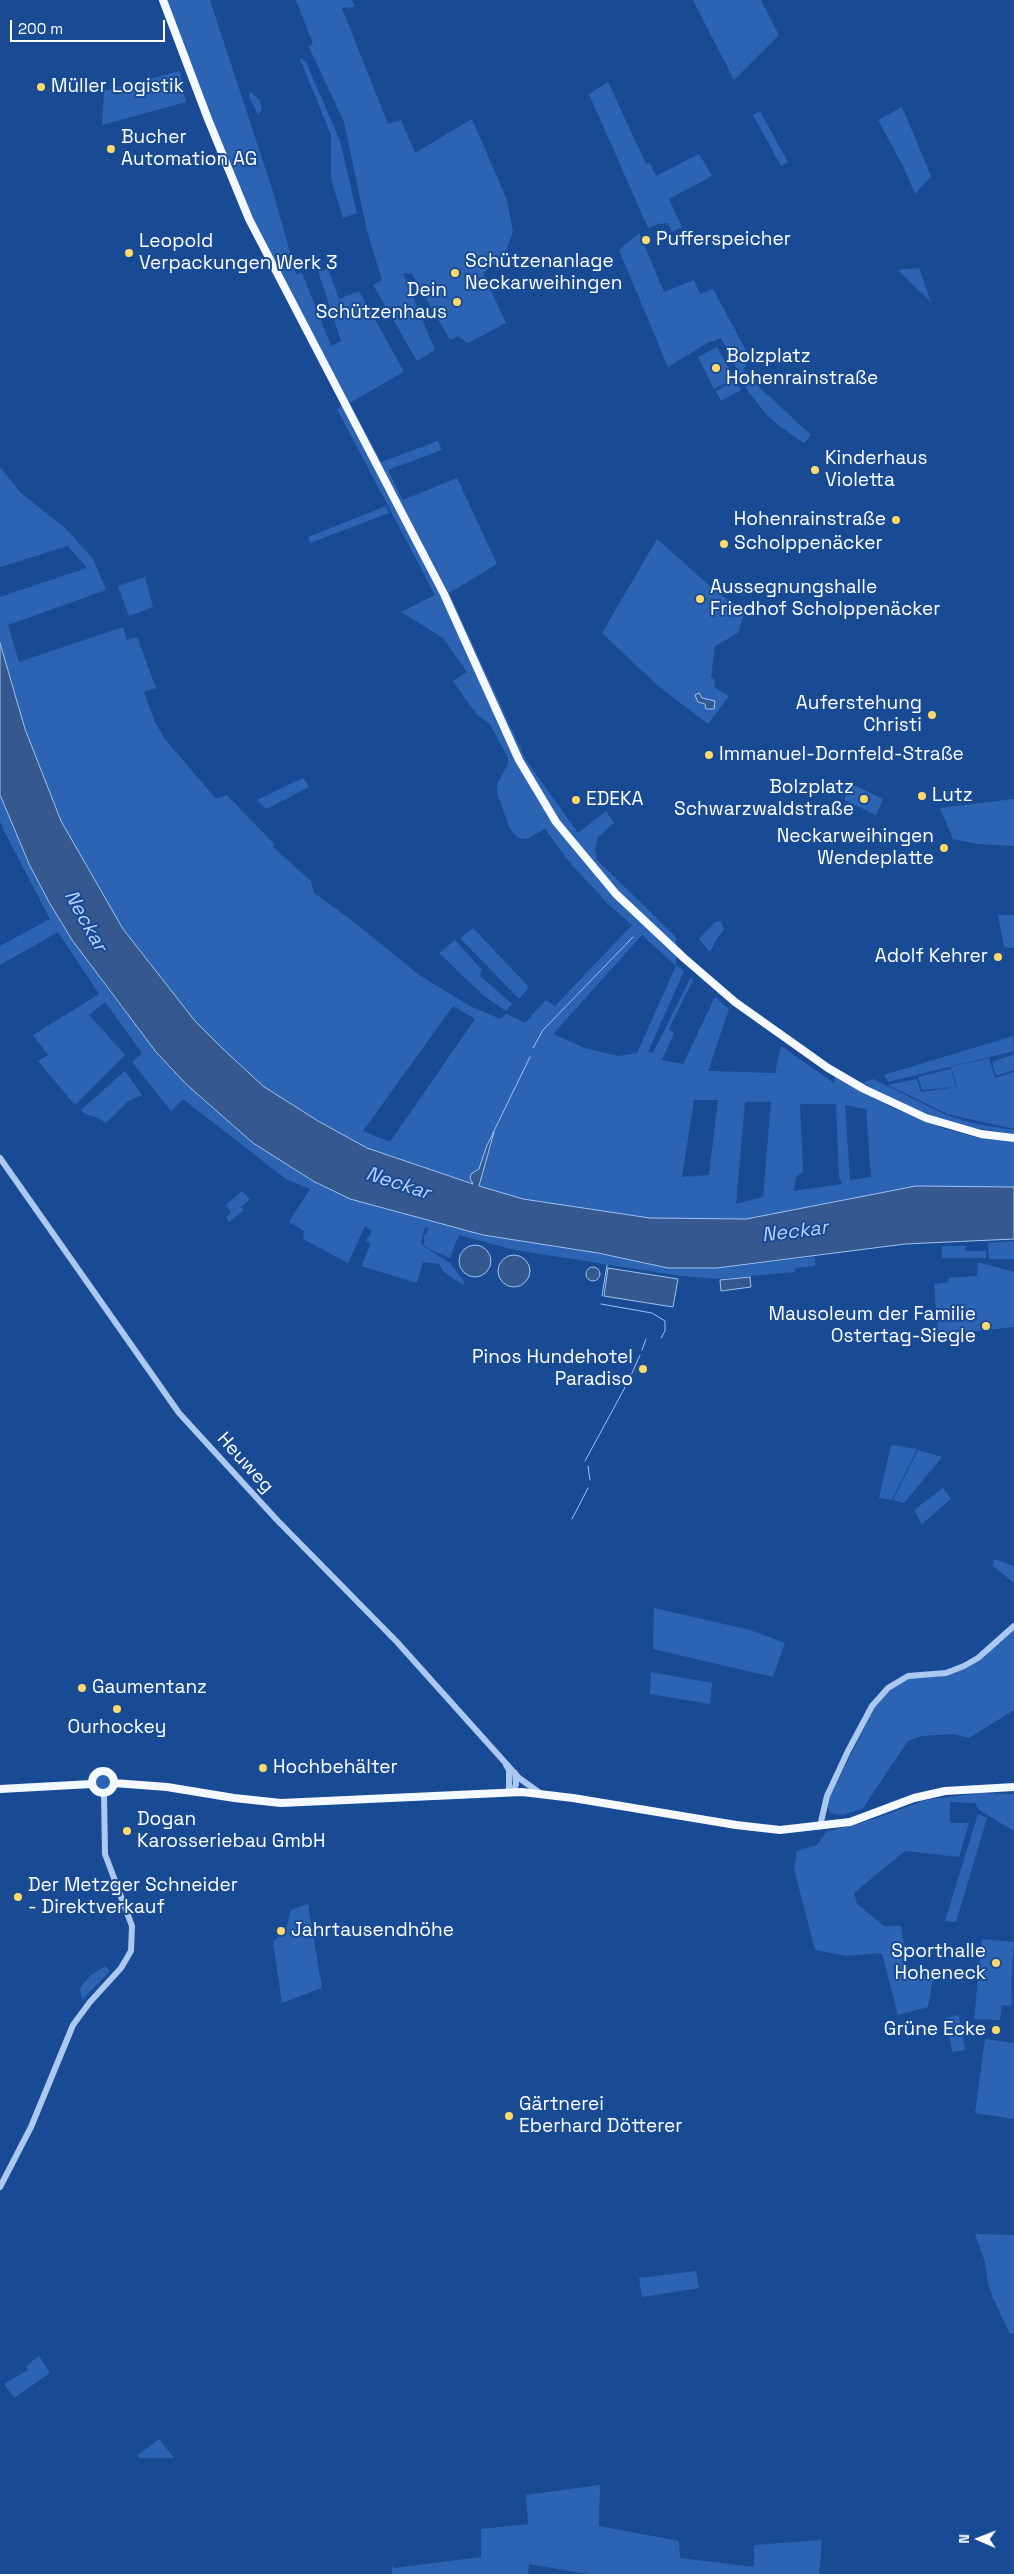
<!DOCTYPE html>
<meta charset="utf-8">
<style>
body{margin:0}
#map{position:relative;width:1014px;height:2574px;overflow:hidden;background:#194b95;font-family:"Space Grotesk",sans-serif}
canvas{display:block}
.north{position:absolute;left:954px;top:2514px;width:50px;height:50px;-webkit-text-stroke:4px #194b95;paint-order:stroke;rotate:271deg;font-size:14px;font-weight:700;line-height:20px;text-align:center;color:#fff}
.north::after{content:'';display:block;margin:auto;width:18px;height:22px;background:#fff;clip-path:polygon(50% 0,100% 100%,50% 72%,0 100%)}
.scale{position:absolute;left:10px;top:20px;width:155px;height:22px;box-sizing:border-box;border:2px solid #fff;border-top:0;padding-left:6px;font-size:15px;line-height:18px;white-space:nowrap;color:#fff;-webkit-text-stroke:4px #194b95;paint-order:stroke}
</style>
<div id="map">
<canvas width="1014" height="2574"></canvas>
<div class="north">N</div>
<div class="scale">200 m</div>
</div>
<script>
const ctx = document.querySelector('canvas').getContext('2d');
ctx.lineJoin = 'round';
function fillPath(path, color) {
  ctx.fillStyle = color;
  ctx.fill(path, 'evenodd');
}
function shape(rows) {
  const path = new Path2D();
  for (const r of rows) {
    if (r.length === 3) {
      path.moveTo(r[0] + r[2], r[1]);
      path.arc(r[0], r[1], r[2], 0, 2 * Math.PI);
      continue;
    }
    path.moveTo(r[0], r[1]);
    for (let i = 2; i < r.length; i += 2) path.lineTo(r[i], r[i + 1]);
  }
  return path;
}
function stroke(path, color, width, dash) {
  ctx.strokeStyle = color;
  ctx.lineWidth = width;
  ctx.lineCap = dash ? 'butt' : 'round';
  ctx.setLineDash(dash || []);
  ctx.stroke(path);
}
function write(font, color, halo, rows, align = 'center') {
  ctx.font = font + ' "Space Grotesk",sans-serif';
  ctx.lineWidth = 4;
  ctx.setLineDash([]);
  ctx.textBaseline = 'middle';
  ctx.strokeStyle = halo;
  ctx.fillStyle = color;
  for (const [text, x, y, turn = 0] of rows) {
    ctx.save();
    ctx.translate(x, y);
    ctx.rotate((+turn || 0) * Math.PI / 180);
    ctx.textAlign = isNaN(turn) ? turn : align;
    if (halo) ctx.strokeText(text, 0, 0);
    ctx.fillText(text, 0, 0);
    ctx.restore();
  }
}
fillPath(shape([
 [165,0,210,0,274,195,296,274,302,273,331,346,341,341,318,271,328,269,339,299,359,291,402,368,403,372,350,403,381,462,438,441,442,450,388,470,403,500,457,478,497,564,449,593,526,760,578,833,606,811,614,823,598,837,595,849,597,860,676,937,676,965,684,971,648,1052,653,1053,691,977,693,980,669,1029,674,1033,662,1060,683,1064,715,997,729,1009,708,1071,775,1073,781,1046,834,1083,835,1075,890,1107,945,1129,975,1137,1014,1141,1014,1187,916,1186,746,1219,651,1218,618,1214,523,1199,483,1188,479,1186,494,1134,487,1145,474,1184,367,1148,318,1121,263,1086,222,1048,195,1021,123,929,61,821,25,729,0,643,0,597,87,568,68,546,0,567,0,467,21,493,66,529,93,559,106,590,8,625,19,662,123,627,127,640,137,637,156,688,144,692,155,722,164,738,216,799,227,795,275,845,273,847,311,881,314,893,354,922,419,975,470,1006,500,1019,507,1014,525,1023,546,1000,555,1006,632,925,608,904,571,864,545,829,527,839,518,838,510,829,498,796,497,784,508,764,508,758,490,724,477,715,453,681,467,672,443,638,401,612,435,595,337,409,347,404,251,218,227,161],
 [642,935,676,966,637,1053,618,1056,585,1048,553,1034],
 [453,1006,475,1019,390,1142,363,1131],
 [694,1100,718,1100,709,1175,682,1177],
 [745,1102,771,1102,763,1197,736,1204],
 [800,1104,836,1104,839,1177,842,1184,794,1191,796,1177,803,1172],
 [845,1105,866,1109,871,1177,850,1180],
 [296,0,352,0,355,7,342,8,388,124,401,120,415,153,472,119,507,200,513,232,504,256,483,273,506,323,468,343,458,336,450,340,412,274,403,273,435,350,417,361,373,285,382,280,367,231,344,122,309,47,313,44],
 [693,0,761,0,779,35,734,80],
 [301,58,306,62,340,141,357,213,343,218,331,179,331,135,300,59],
 [180,71,186,102,102,125,104,91],
 [608,82,646,164,650,163,656,176,699,154,712,176,669,199,682,227,672,232,668,223,658,224,648,228,589,94],
 [250,92,259,99,262,110,258,115,249,96],
 [902,107,931,176,915,194,904,168,878,120],
 [760,111,788,162,781,166,753,115],
 [639,233,664,292,694,280,700,294,713,289,749,356,744,370,757,385,811,435,804,443,778,425,766,414,748,391,721,338,707,343,668,367,619,250],
 [919,268,931,302,898,270],
 [717,347,734,378,714,389,698,357],
 [736,380,741,390,721,401,716,391],
 [386,506,389,513,310,543,308,537],
 [657,539,719,594,745,611,738,633,715,646,711,677,715,680,714,687,729,696,708,724,657,685,602,633],
 [145,577,153,607,129,616,118,586],
 [303,778,309,787,266,809,257,800],
 [852,784,883,799,876,815,844,800],
 [0,795,30,866,104,984,156,1052,186,1084,253,1143,313,1181,350,1199,483,1235,598,1253,668,1268,717,1268,815,1257,815,1266,795,1268,795,1272,718,1279,681,1276,515,1250,459,1235,450,1258,429,1249,424,1245,424,1236,429,1228,425,1227,421,1242,423,1246,450,1263,464,1282,463,1285,444,1272,439,1264,423,1262,417,1283,361,1266,371,1244,366,1241,372,1231,365,1226,348,1263,303,1239,304,1231,289,1222,310,1189,286,1179,183,1099,171,1111,132,1062,142,1053,105,1002,89,1015,125,1055,75,1105,38,1061,48,1055,33,1035,99,994,58,932,0,965,0,946,50,919,4,831,0,821],
 [1014,799,1014,846,977,844,953,839,940,808],
 [998,915,1014,915,1014,948,1004,947],
 [721,921,724,930,718,937,710,952,699,939,715,922],
 [473,928,529,987,519,999,460,938],
 [455,940,482,970,479,975,512,1004,506,1011,483,995,439,953],
 [1013,1036,1014,1051,888,1082,884,1075],
 [1014,1054,1014,1070,996,1076,992,1062],
 [989,1058,995,1078,1014,1072,1014,1129,947,1114,888,1085,917,1079,921,1092,957,1087,951,1067],
 [951,1069,956,1087,922,1090,918,1077],
 [125,1071,142,1095,128,1101,106,1123,98,1118,85,1114,81,1110],
 [873,1079,946,1115,976,1124,1014,1130,1014,1134,962,1126,921,1113,862,1083],
 [242,1191,250,1199,241,1207,244,1210,229,1222,226,1217,231,1213,226,1205],
 [1014,1241,1014,1259,989,1259,988,1243],
 [942,1246,966,1246,966,1251,986,1251,986,1258,942,1258],
 [978,1262,1014,1272,1014,1327,938,1335,934,1284,948,1282,949,1278,977,1276],
 [891,1445,917,1449,892,1500,879,1498],
 [918,1450,942,1457,904,1503,893,1500],
 [943,1488,951,1499,922,1524,914,1510],
 [994,1559,1014,1566,1014,1583,993,1566],
 [654,1608,750,1630,785,1643,773,1677,653,1649],
 [1014,1630,1014,1710,969,1738,954,1734,921,1736,908,1741,863,1808,843,1815,830,1813,828,1807,830,1796,874,1709,891,1687,911,1678,939,1677,970,1664],
 [651,1672,712,1683,710,1704,650,1694],
 [104,1782,8],
 [979,1793,1014,1794,1014,1831,979,1810,975,1803,950,1802,950,1823,969,1823,959,1857,905,1851,854,1893,857,1904,884,1926,901,1926,907,1968,906,1977,934,1973,928,2007,898,2015,882,1953,847,1956,815,1950,794,1869,797,1851,817,1845,826,1832,871,1820,926,1800],
 [978,1814,987,1818,956,1922,945,1921],
 [308,1904,322,1988,282,2003,273,1942,286,1929,291,1910],
 [982,1939,1014,1942,1011,1986,1012,2006,1002,2005,1000,2020,974,2019],
 [105,1966,110,1971,82,2000,80,1988,90,1976],
 [959,2015,965,2050,952,2052,946,2018],
 [985,2039,1014,2043,1014,2119,975,2113],
 [975,2234,1014,2235,1014,2333,1010,2334,993,2298,988,2283,985,2262],
 [696,2271,699,2288,642,2297,639,2278],
 [39,2356,50,2373,14,2398,4,2384,28,2370,26,2366],
 [159,2439,174,2458,139,2458,138,2455],
 [600,2485,599,2526,679,2541,680,2558,754,2567,754,2545,822,2540,819,2574,587,2574,529,2564,528,2574,392,2574,392,2565,394,2568,481,2557,481,2529,528,2524,526,2495]
]), '#2c64b3');
const water = shape([
 [0,643,25,729,61,821,123,929,195,1021,222,1048,263,1086,318,1121,367,1148,473,1184,470,1178,471,1174,479,1169,487,1145,494,1132,479,1186,523,1199,650,1218,746,1219,916,1186,1014,1187,1014,1239,905,1244,717,1268,668,1268,598,1253,483,1235,350,1199,313,1181,253,1143,186,1084,156,1052,72,940,49,902,30,866,0,795,0,643],
 [699,693,702,698,715,701,714,709,706,709,705,704,698,702,695,695,699,693],
 [475,1261,16],
 [514,1271,16],
 [593,1274,7],
 [608,1268,678,1279,673,1307,604,1296,608,1268],
 [750,1277,751,1287,721,1291,720,1280,750,1277]
]);
fillPath(water, '#35598f');
stroke(water, '#9dc2f3', 1);
stroke(shape([
 [533,1048,543,1030,633,937],
 [493,1133,530,1057],
 [602,1296,607,1265],
 [601,1304,652,1313,665,1321,665,1331,661,1338],
 [642,1350,646,1339],
 [585,1461,629,1380,640,1355],
 [588,1466,590,1480],
 [572,1519,588,1488]
]), '#9dc2f3', 1);
stroke(shape([
 [0,1158,179,1413,277,1520,397,1642,519,1778,540,1793],
 [506,1765,509,1770,509,1793],
 [509,1793,514,1790,516,1784,515,1773],
 [820,1826,827,1796,848,1751,872,1706,888,1688,908,1676,946,1673,964,1666,978,1658,1014,1626],
 [0,2187,31,2127,73,2025,90,2002,121,1968,131,1951,132,1926,105,1854,104,1793]
]), '#aac8f0', 6);
stroke(shape([
 [163,0,208,119,249,219,444,594,519,760,556,822,616,894,684,958,735,1002,828,1068,864,1089,926,1118,981,1134,1014,1138],
 [103,1782,11],
 [114,1783,167,1787,234,1798,281,1803,522,1792,573,1798,736,1825,780,1830,850,1822,914,1798,945,1791,1014,1787],
 [0,1789,92,1784]
]), '#f4f8ff', 8);
for (const [x, y, r, color] of [
 [41,87,5,"#ffd96a"],
 [111,149,5,"#ffd96a"],
 [646,240,5,"#ffd96a"],
 [129,253,5,"#ffd96a"],
 [455,273,5,"#ffd96a"],
 [457,302,5,"#ffd96a"],
 [716,368,5,"#ffd96a"],
 [815,470,5,"#ffd96a"],
 [896,520,5,"#ffd96a"],
 [724,544,5,"#ffd96a"],
 [700,599,5,"#ffd96a"],
 [932,715,5,"#ffd96a"],
 [709,755,5,"#ffd96a"],
 [922,796,5,"#ffd96a"],
 [864,799,5,"#ffd96a"],
 [576,800,5,"#ffd96a"],
 [944,848,5,"#ffd96a"],
 [998,957,5,"#ffd96a"],
 [986,1326,5,"#ffd96a"],
 [643,1369,5,"#ffd96a"],
 [82,1688,5,"#ffd96a"],
 [117,1709,5,"#ffd96a"],
 [263,1768,5,"#ffd96a"],
 [127,1831,5,"#ffd96a"],
 [18,1897,5,"#ffd96a"],
 [281,1931,5,"#ffd96a"],
 [996,1963,5,"#ffd96a"],
 [996,2030,5,"#ffd96a"],
 [509,2116,5,"#ffd96a"]
]) {
  const dot = new Path2D();
  dot.arc(x, y, r, 0, 2 * Math.PI);
  ctx.fillStyle = color;
  ctx.fill(dot);
  stroke(dot, '#194b95', 2);
}
write('19px', '#fff', '#194b95', [
 ["Müller Logistik",51,87],
 ["Bucher",121,138],
 ["Automation AG",121,160],
 ["Pufferspeicher",656,240],
 ["Leopold",139,242],
 ["Verpackungen Werk 3",139,264],
 ["Schützenanlage",465,262],
 ["Neckarweihingen",465,284],
 ["Dein",447,291,"right"],
 ["Schützenhaus",447,313,"right"],
 ["Bolzplatz",726,357],
 ["Hohenrainstraße",726,379],
 ["Kinderhaus",825,459],
 ["Violetta",825,481],
 ["Hohenrainstraße",886,520,"right"],
 ["Scholppenäcker",734,544],
 ["Aussegnungshalle",710,588],
 ["Friedhof Scholppenäcker",710,610],
 ["Auferstehung",922,704,"right"],
 ["Christi",922,726,"right"],
 ["Immanuel-Dornfeld-Straße",719,755],
 ["Bolzplatz",854,788,"right"],
 ["Schwarzwaldstraße",854,810,"right"],
 ["Lutz",932,796],
 ["EDEKA",586,800],
 ["Neckarweihingen",934,837,"right"],
 ["Wendeplatte",934,859,"right"],
 ["Adolf Kehrer",988,957,"right"],
 ["Mausoleum der Familie",976,1315,"right"],
 ["Ostertag-Siegle",976,1337,"right"],
 ["Pinos Hundehotel",633,1358,"right"],
 ["Paradiso",633,1380,"right"],
 ["Gaumentanz",92,1688],
 ["Ourhockey",117,1728,"center"],
 ["Hochbehälter",273,1768],
 ["Dogan",137,1820],
 ["Karosseriebau GmbH",137,1842],
 ["Der Metzger Schneider",28,1886],
 ["- Direktverkauf",28,1908],
 ["Jahrtausendhöhe",291,1931],
 ["Sporthalle",986,1952,"right"],
 ["Hoheneck",986,1974,"right"],
 ["Grüne Ecke",986,2030,"right"],
 ["Gärtnerei",519,2105],
 ["Eberhard Dötterer",519,2127]
], 'left');
write('19px', '#fff', '#194b95', [
 ["Heuweg",245,1463,48]
]);
write('italic 20px', '#b7d2f7', '#194b95', [
 ["Neckar",85,921,61],
 ["Neckar",398,1184,18],
 ["Neckar",795,1232,-7]
]);
</script>
